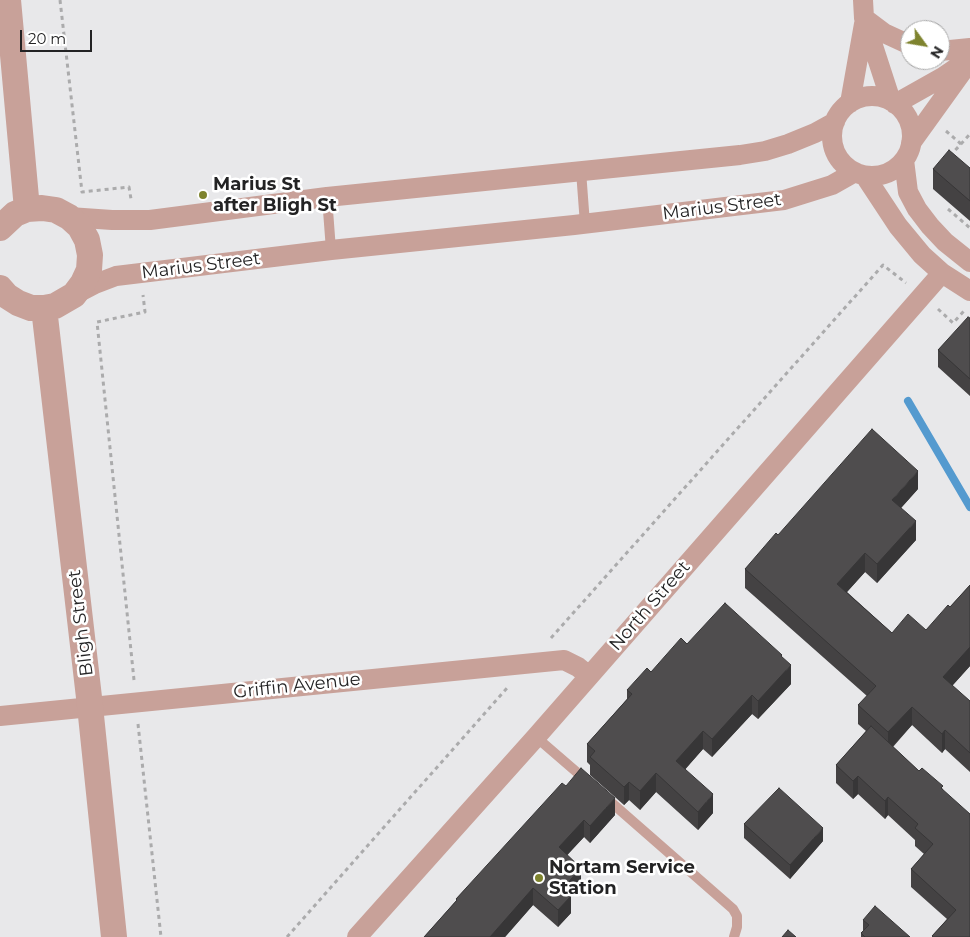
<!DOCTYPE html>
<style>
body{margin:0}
#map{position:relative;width:970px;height:937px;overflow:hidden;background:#e8e8ea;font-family:Montserrat,sans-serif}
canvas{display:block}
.north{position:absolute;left:900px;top:20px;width:50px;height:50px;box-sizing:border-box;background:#fff;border:1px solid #a7a7a7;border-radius:50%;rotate:122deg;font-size:14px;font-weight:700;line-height:20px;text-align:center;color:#232324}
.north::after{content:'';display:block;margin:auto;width:18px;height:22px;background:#7e832e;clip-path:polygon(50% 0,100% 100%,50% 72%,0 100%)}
.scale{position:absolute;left:20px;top:30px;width:72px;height:22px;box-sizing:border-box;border:2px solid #232324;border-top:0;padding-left:6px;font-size:15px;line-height:18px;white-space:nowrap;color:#232324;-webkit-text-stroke:4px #fff;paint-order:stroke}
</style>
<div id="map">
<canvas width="970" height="937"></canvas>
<div class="north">N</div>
<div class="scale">20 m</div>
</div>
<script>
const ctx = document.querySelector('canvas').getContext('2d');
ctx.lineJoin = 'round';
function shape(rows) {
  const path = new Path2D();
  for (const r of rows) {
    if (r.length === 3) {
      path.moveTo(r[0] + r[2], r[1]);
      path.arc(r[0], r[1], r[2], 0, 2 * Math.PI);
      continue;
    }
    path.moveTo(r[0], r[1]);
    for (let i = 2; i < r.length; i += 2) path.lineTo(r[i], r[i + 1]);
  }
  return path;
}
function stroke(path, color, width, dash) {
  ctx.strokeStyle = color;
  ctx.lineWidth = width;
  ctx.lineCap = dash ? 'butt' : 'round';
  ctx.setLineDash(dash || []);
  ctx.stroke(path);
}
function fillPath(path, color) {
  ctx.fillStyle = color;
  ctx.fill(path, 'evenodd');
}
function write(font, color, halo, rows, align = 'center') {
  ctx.font = font + ' Montserrat,sans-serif';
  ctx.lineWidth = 5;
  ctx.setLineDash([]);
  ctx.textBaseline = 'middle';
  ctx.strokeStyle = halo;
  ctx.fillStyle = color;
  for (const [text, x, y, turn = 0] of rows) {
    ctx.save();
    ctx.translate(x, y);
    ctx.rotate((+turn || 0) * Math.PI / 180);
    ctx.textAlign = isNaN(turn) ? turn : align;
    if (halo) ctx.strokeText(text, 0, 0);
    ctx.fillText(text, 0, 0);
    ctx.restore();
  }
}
stroke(shape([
 [908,401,970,507]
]), '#549acf', 8);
stroke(shape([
 [60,0,82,192,129,187,131,199],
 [946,131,961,144],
 [950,156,970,134],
 [948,209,970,228],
 [938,309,953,323,964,311],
 [551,638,883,265,906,283],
 [134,680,97,322,145,312,143,295],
 [138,724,161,937],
 [287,937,507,688]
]), '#ababac', 3, [4, 4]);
stroke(shape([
 [581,171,585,224],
 [327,197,331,250],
 [536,737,587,781],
 [605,797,733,909,737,916,737,927,734,937]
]), '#c8a199', 10);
stroke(shape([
 [863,0,864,18,891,101],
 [864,18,884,33,910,45],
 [940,51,970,48],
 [872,136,40],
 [850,103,864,24],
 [895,104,943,77,962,64],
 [911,143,970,61],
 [904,160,908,192,917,209,930,226,945,242,970,262],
 [865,176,898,226,922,255,942,273,970,291],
 [69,217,112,220,150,220,327,197,740,155,765,151,788,144,815,133,835,122],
 [74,295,95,284,116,276,331,250,574,225,784,200,832,185,855,172],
 [0,716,564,660,578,667,589,676],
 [357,937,536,737,942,273]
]), '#c8a199', 20);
stroke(shape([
 [8,0,27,209],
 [0,228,15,214,27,209,42,208,56,210,69,217,80,227,87,240,90,255,89,270,83,283,74,295,55,306,44,308,31,308,18,303,7,296,0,288],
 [44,308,90,706,114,937]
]), '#c8a199', 26);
fillPath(shape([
 [970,168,970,221,933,189,933,169],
 [970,318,970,396,938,367,938,350],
 [918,489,901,508,916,540,877,583,865,572,847,592,892,633,926,630,950,607,970,585,970,666,952,686,970,701,970,772,945,749,942,753,912,725,893,747,919,771,943,789,970,937,932,937,932,936,947,919,911,887,911,869,924,854,915,846,915,840,888,815,885,819,858,794,853,799,836,783,836,765,866,731,858,724,858,705,867,696,745,588,745,569,778,535],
 [687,644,782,657,791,684,758,719,752,714,712,757,703,749,685,769,713,813,698,830,656,792,640,810,629,800,624,805,590,775,590,765,587,762,587,744,627,699,627,690],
 [566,786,615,815,590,843,584,837,567,855,581,885,571,896,571,913,558,927,533,905,505,937,424,937,456,901,456,899],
 [744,824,823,841,790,879,744,838],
 [863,920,910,937,861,937,861,933,863,932]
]), '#444243');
fillPath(shape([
 [918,471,918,489,892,518,892,500],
 [916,521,916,540,877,583,877,564],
 [865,553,865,572,837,603,837,584],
 [970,647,970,666,943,696,943,677],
 [791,665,791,684,758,719,758,701],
 [752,695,752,714,712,757,712,739],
 [912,707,912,725,888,751,888,732],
 [945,730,945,749,942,753,942,734],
 [703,731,703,749,676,780,676,761],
 [656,773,656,792,640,810,640,791],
 [858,776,858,794,853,799,853,781],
 [629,782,629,800,624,805,624,787],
 [713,794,713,813,698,830,698,812],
 [888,797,888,815,885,819,885,801],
 [615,798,615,815,590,843,590,826],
 [584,820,584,837,559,864,559,847],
 [823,828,823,841,790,879,790,865],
 [581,868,581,885,571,896,571,913,558,927,558,910,563,888],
 [533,888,533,905,505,937,490,937]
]), '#373637');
const building = shape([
 [949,150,970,168,970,201,933,169,949,150],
 [968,317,970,318,970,379,938,350,968,317],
 [872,429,918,471,892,500,916,521,877,564,865,553,837,584,892,633,908,614,926,630,948,605,950,607,970,585,970,647,943,677,970,701,970,753,945,730,942,734,912,707,888,732,858,705,876,686,745,569,776,533,778,535,872,429],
 [725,603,782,655,781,656,791,665,758,701,752,695,712,739,703,731,676,761,713,794,698,812,656,773,640,791,629,782,624,787,590,757,595,751,587,744,632,694,627,690,647,668,651,672,681,638,687,644,725,603],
 [871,726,919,771,922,768,943,786,941,788,970,814,970,937,933,937,932,936,956,910,911,869,933,844,915,828,918,824,888,797,885,801,858,776,853,781,836,765,871,726],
 [581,768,615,798,590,826,584,820,559,847,581,868,563,888,571,896,558,910,533,888,490,937,424,937,457,900,456,899,562,783,566,786,581,768],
 [779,788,823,828,790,865,744,824,779,788],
 [875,906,910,937,865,937,861,933,869,925,863,920,875,906],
 [788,930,796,937,782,937,788,930]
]);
fillPath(building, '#4f4d4e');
stroke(building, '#373637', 1);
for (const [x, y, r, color] of [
 [203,195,5,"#7e832e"],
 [539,878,5,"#7e832e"]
]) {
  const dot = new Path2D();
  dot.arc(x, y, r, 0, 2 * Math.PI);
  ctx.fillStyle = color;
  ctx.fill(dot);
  stroke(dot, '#fff', 2);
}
write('bold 18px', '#232324', '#fff', [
 ["Marius St",213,185],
 ["after Bligh St",213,206],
 ["Nortam Service",549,868],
 ["Station",549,889]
], 'left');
write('18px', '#232324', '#fff', [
 ["Marius Street",722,207,-7],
 ["Marius Street",201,266,-7],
 ["North Street",650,606,-49],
 ["Bligh Street",81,623,-97],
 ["Griffin Avenue",297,686,-6]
]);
</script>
